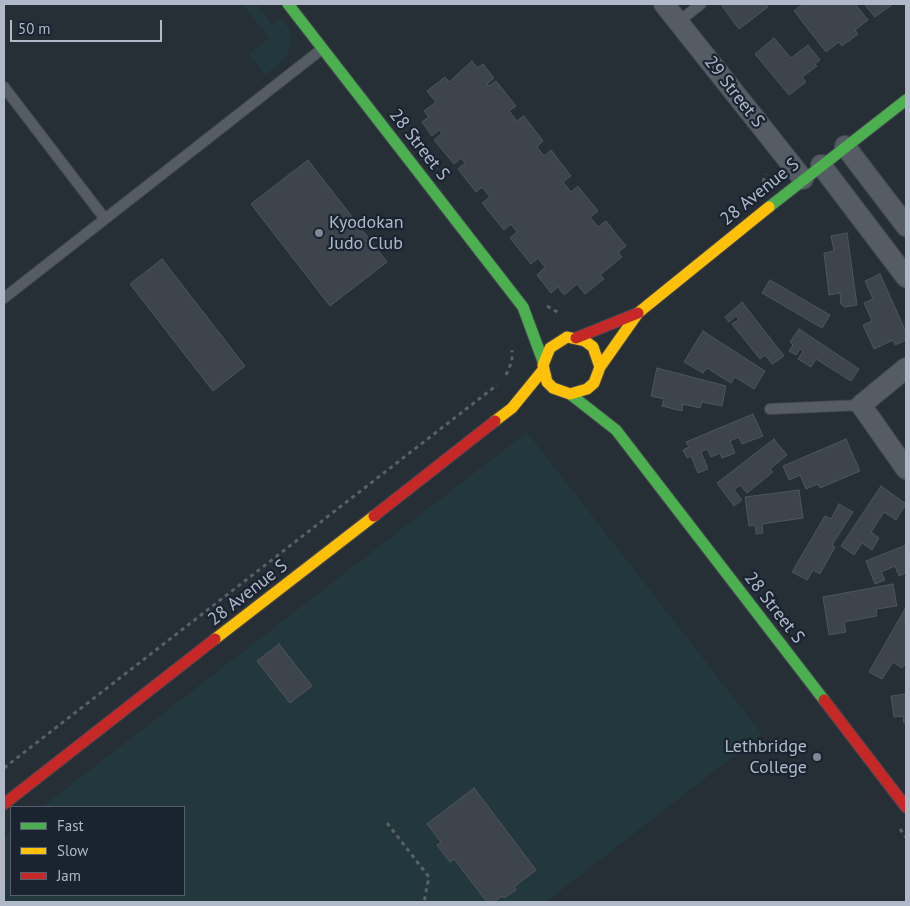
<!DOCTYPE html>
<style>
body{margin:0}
#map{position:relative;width:910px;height:906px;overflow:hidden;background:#262e36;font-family:"PT Sans",sans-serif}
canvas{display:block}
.frame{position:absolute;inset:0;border:5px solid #afb9c8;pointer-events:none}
.legend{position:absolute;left:10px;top:806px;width:175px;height:90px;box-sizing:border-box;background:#1a2431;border:1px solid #56606d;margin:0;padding:6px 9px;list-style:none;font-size:15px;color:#afb9c8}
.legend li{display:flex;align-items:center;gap:10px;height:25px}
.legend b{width:25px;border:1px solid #56606d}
.scale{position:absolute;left:10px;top:20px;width:152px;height:22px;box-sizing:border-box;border:2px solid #afb9c8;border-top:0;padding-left:6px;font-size:15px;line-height:18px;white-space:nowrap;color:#afb9c8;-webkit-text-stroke:4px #1a2431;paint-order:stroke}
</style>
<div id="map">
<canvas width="910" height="906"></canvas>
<div class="frame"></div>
<ul class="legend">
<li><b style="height:6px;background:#4caf50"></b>Fast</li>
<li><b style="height:6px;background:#ffc107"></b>Slow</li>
<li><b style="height:6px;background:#c62828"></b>Jam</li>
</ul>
<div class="scale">50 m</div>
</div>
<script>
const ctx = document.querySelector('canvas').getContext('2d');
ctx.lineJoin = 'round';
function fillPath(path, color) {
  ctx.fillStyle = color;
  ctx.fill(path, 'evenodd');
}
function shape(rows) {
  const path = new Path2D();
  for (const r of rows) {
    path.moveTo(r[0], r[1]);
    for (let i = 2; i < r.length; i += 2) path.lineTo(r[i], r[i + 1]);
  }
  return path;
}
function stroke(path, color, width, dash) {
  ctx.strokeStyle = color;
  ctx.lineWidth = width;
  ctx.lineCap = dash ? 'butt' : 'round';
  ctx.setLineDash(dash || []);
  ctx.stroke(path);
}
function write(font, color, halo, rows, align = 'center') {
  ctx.font = font + ' "PT Sans",sans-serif';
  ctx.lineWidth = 4.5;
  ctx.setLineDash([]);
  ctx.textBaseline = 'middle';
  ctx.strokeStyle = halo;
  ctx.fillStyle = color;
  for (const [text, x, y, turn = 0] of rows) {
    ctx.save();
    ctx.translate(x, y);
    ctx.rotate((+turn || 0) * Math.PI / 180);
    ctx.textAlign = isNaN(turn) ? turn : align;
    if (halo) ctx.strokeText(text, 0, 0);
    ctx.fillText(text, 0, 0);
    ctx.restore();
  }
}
fillPath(shape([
 [242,4,256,4,272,24,281,18,290,30,290,49,284,60,265,75,249,54,269,38],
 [527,432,762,734,546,902,4,902,4,837,11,831,11,895,184,895,184,807,42,807]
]), '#23383c');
const building = shape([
 [725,4,765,4,768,7,739,29,722,6,725,4],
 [803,4,855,4,868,20,855,30,858,34,842,46,839,42,826,52,794,11,803,4],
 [864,4,893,4,875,17,864,4],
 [774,38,791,58,808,45,820,60,815,64,817,66,802,77,806,82,789,95,755,54,774,38],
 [472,61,477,68,483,64,494,78,487,84,489,86,496,81,516,106,509,111,517,121,524,116,543,141,537,147,544,156,551,150,571,176,563,182,571,192,578,186,598,211,590,217,598,227,606,221,626,246,618,252,622,257,600,275,604,279,585,294,577,284,564,295,558,287,551,293,537,275,545,267,538,258,531,264,510,238,517,232,511,224,504,230,482,203,490,197,482,187,476,192,458,169,465,163,461,158,454,164,434,140,442,133,439,130,432,136,422,122,429,117,424,111,436,102,427,91,445,77,449,82,472,61],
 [308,160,387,262,330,306,251,204,308,160],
 [847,233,857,305,845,307,841,304,840,293,829,295,824,253,834,251,831,236,847,233],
 [162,259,245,366,213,391,130,284,162,259],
 [880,274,906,332,906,340,895,345,893,340,874,349,863,325,872,321,864,303,873,299,865,281,880,274],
 [770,280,830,315,822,328,762,293,770,280],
 [742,302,784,356,772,364,765,355,760,359,732,324,739,319,736,316,729,322,725,317,742,302],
 [799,329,859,369,851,381,816,359,811,367,798,359,803,351,800,349,796,355,789,351,793,345,790,342,799,329],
 [703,331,765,371,754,389,735,377,731,383,707,368,703,373,684,362,703,331],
 [657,368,726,386,722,406,702,402,700,408,683,404,682,411,662,406,664,399,651,396,657,368],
 [753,414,763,436,742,444,739,437,730,441,735,453,722,458,720,453,711,457,707,449,701,452,708,469,698,473,691,456,687,458,683,450,689,447,686,442,753,414],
 [774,439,787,455,770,469,773,472,747,493,740,485,734,490,742,500,734,506,717,483,774,439],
 [846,439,860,471,820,488,818,484,806,489,800,475,789,480,783,466,846,439],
 [881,486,906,504,896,520,884,512,871,532,879,538,872,550,862,543,854,555,841,546,881,486],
 [799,490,803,518,762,524,763,533,756,534,755,525,749,526,745,497,799,490],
 [839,504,853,512,832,545,835,547,820,574,813,570,807,580,792,572,825,516,831,519,839,504],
 [906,545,906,573,899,576,895,566,881,572,885,580,875,584,866,561,906,545],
 [893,584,897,606,876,609,877,616,844,622,846,632,829,635,823,597,893,584],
 [905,609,906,662,902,668,893,662,882,679,869,672,905,609],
 [279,644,312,686,290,703,257,661,279,644],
 [906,694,906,722,904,723,903,716,894,717,891,696,906,694],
 [474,788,536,870,514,887,516,890,504,898,502,896,494,902,487,902,454,859,450,862,437,845,441,842,427,824,474,788]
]);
fillPath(building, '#3e444c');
stroke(building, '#4e555e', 1);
const lane = shape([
 [678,22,701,4],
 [4,87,105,219],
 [4,298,322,49],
 [770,409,861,405]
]);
const street = shape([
 [664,4,803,179],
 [845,146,906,226],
 [821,165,906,277],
 [906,368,861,405,906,469]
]);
const fast = shape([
 [288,4,523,307,543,361],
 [769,207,906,100],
 [570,394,616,430,824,700]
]);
const slow = shape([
 [600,367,593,347,585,341,567,337,550,348,543,365,547,382,553,388,570,394,587,389,594,383,600,367,638,313,769,207],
 [495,421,512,408,543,370],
 [215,639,374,516]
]);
const jam = shape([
 [576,338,638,313],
 [374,516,495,421],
 [824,700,906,807],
 [4,804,215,639]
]);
stroke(lane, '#43484e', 12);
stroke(street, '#43484e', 22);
stroke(fast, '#43484e', 13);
stroke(slow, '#43484e', 13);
stroke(jam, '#43484e', 13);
stroke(shape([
 [763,182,766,174],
 [547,306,561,314],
 [506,375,512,361,512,350],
 [4,768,497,385],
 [387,823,429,877,424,902],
 [900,829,906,837]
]), '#596066', 3, [4, 4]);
stroke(lane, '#565c64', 10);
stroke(street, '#565c64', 20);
stroke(fast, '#4caf50', 11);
stroke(slow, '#ffc107', 11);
stroke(jam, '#c62828', 11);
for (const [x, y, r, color] of [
 [319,233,5,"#7f8895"],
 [817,757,5,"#7f8895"]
]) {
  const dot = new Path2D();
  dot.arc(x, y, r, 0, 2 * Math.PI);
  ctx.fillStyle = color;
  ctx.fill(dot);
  stroke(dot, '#1a2431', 2);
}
write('18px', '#afb9c8', '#1a2431', [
 ["29 Street S",734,92,52],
 ["28 Street S",419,145,52],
 ["28 Avenue S",760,192,-39],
 ["28 Avenue S",248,593,-38],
 ["28 Street S",774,608,52]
]);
write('18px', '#afb9c8', '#1a2431', [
 ["Kyodokan",329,223],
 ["Judo Club",329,244],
 ["Lethbridge",807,747,"right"],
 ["College",807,768,"right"]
], 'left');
</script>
